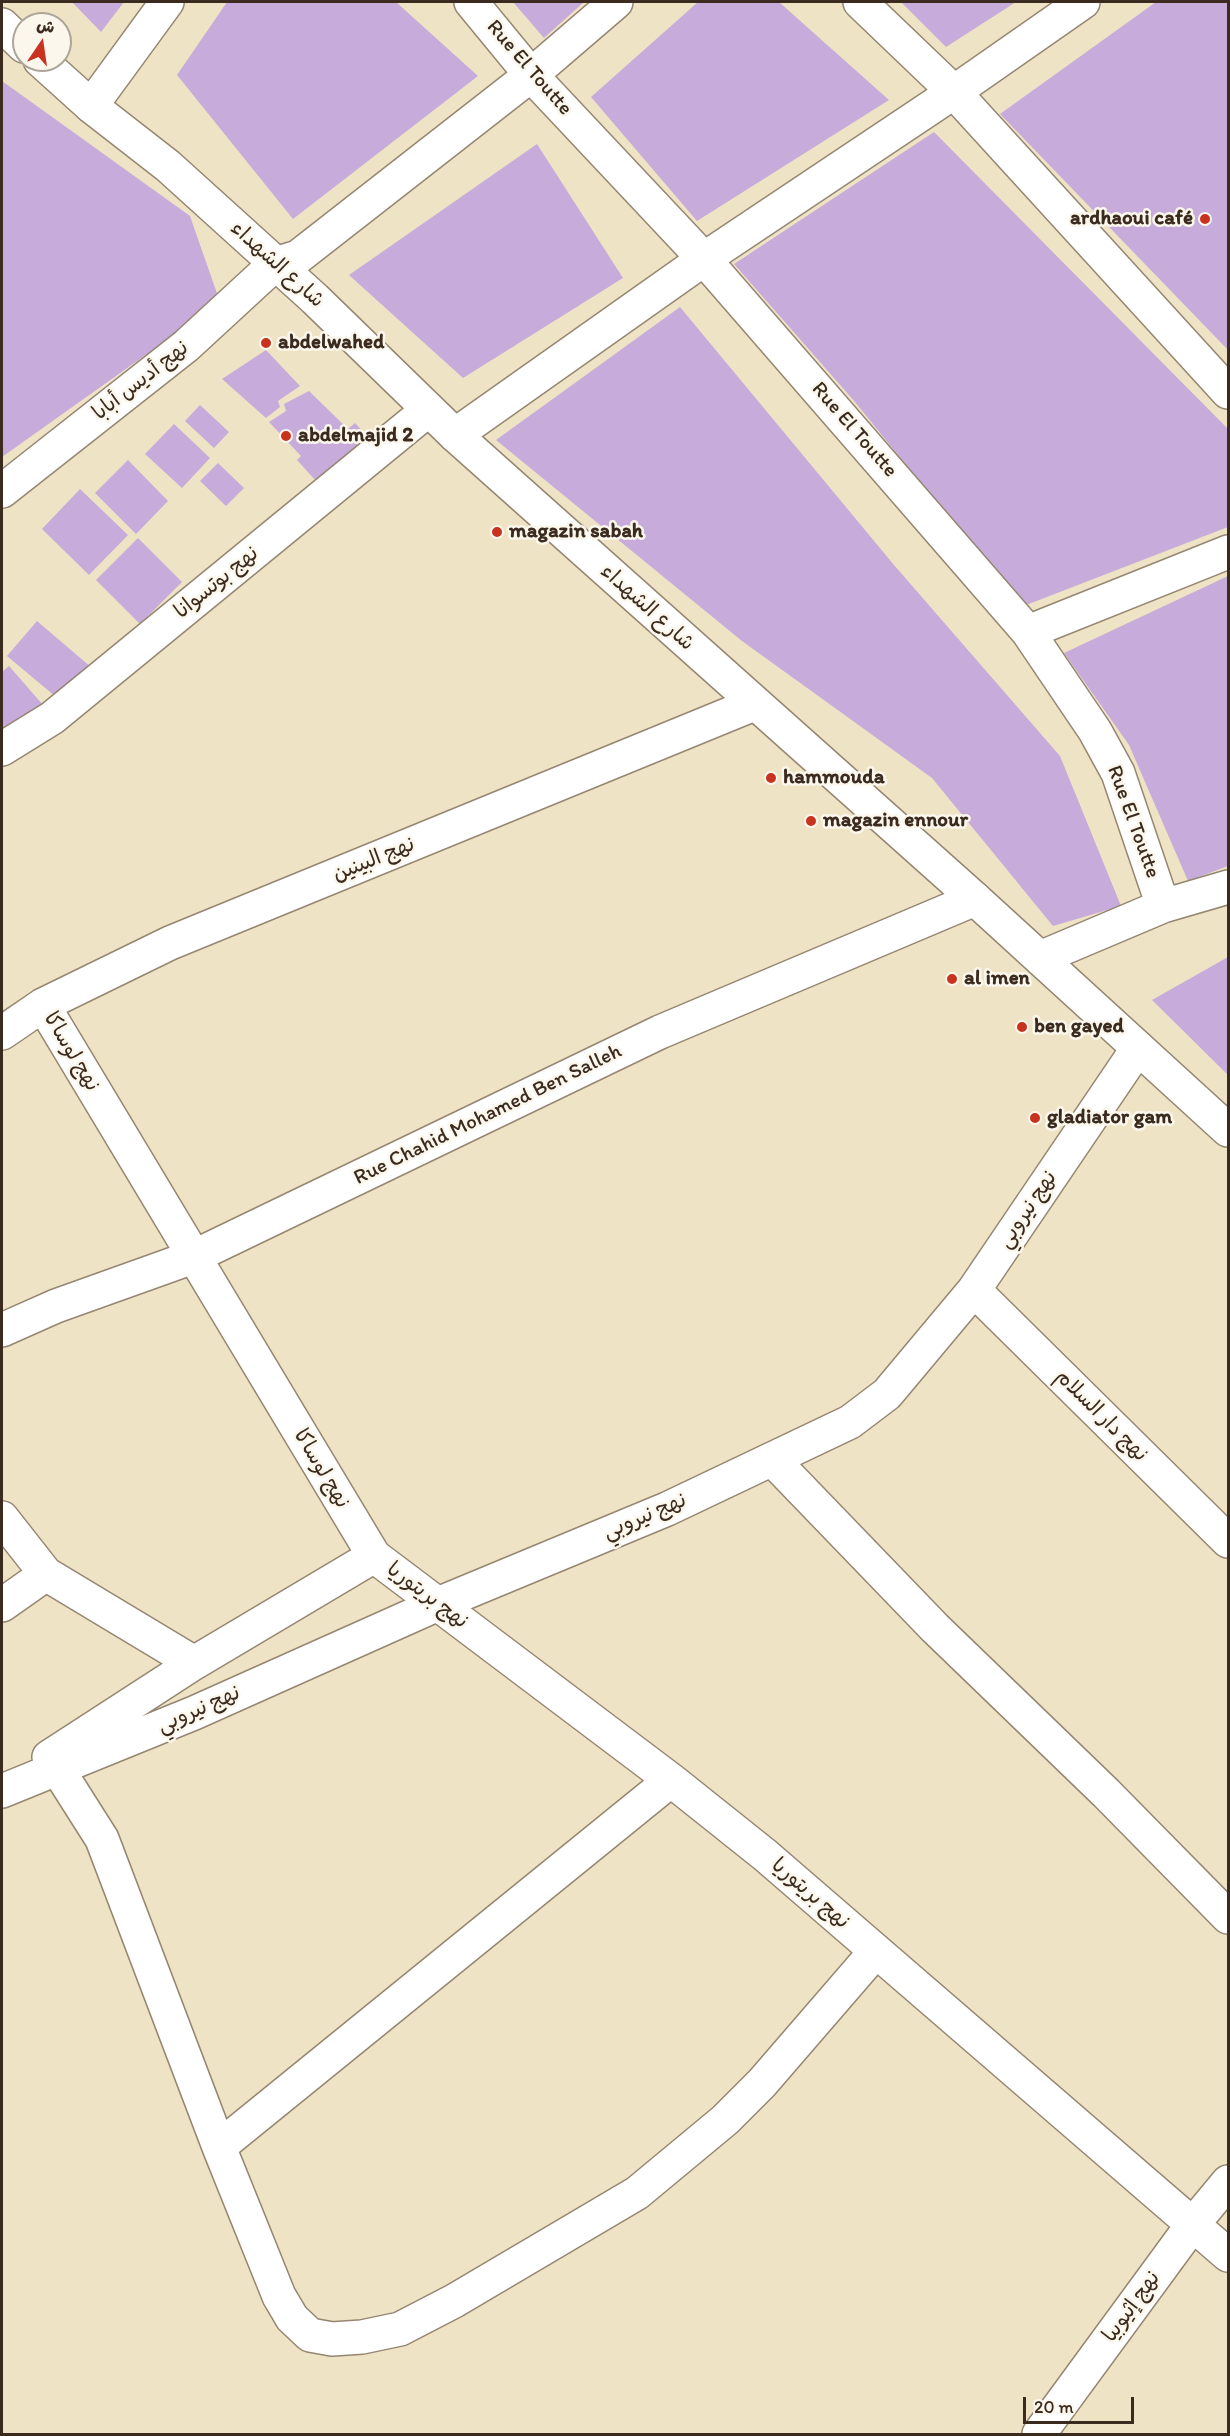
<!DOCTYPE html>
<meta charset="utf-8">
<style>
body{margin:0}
#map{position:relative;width:1230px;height:2436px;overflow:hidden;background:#efe3c5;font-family:Itim,"Playpen Sans Arabic",sans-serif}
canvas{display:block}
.frame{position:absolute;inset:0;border:3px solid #3b2a1e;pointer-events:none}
.north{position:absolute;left:12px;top:12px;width:60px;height:60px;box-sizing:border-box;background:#fbf7ec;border:2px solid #aea59a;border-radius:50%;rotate:13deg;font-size:16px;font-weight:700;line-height:24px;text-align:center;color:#3b2a1e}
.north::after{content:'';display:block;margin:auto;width:21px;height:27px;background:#c8321e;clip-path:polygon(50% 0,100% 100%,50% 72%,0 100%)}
.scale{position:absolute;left:1023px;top:2397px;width:111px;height:27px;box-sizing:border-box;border:3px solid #3b2a1e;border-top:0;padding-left:8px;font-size:18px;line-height:21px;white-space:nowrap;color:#3b2a1e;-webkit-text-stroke:4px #fbf7ec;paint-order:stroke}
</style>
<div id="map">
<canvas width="1230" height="2436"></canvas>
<div class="frame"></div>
<div class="north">ش</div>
<div class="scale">20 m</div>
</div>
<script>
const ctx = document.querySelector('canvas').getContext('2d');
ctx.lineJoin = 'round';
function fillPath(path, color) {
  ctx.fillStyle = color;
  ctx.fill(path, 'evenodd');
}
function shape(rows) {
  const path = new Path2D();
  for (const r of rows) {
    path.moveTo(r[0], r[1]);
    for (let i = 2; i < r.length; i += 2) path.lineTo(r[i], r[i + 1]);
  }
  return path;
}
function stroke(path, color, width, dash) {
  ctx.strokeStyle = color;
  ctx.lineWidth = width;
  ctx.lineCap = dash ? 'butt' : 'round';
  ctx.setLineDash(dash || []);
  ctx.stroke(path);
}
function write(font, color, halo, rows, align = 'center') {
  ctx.font = font + ' Itim,"Playpen Sans Arabic",sans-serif';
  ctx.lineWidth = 5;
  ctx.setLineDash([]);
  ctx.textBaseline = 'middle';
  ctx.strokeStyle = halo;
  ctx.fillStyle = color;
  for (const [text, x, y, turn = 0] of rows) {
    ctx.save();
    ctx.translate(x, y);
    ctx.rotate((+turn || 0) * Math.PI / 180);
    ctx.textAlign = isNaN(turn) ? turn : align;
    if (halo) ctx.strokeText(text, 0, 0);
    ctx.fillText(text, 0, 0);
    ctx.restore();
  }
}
fillPath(shape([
 [72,2,124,2,101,32],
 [227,2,396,2,478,76,293,219,177,75],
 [513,2,584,2,544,38],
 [698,2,779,2,889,100,697,221,591,97],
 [901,2,1016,2,946,47],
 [1156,2,1228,2,1228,350,1000,114],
 [2,81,190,216,220,302,2,457],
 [934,132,1228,429,1228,527,1021,607,855,402,734,264],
 [537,144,623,278,463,378,349,275],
 [680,307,894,565,1060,756,1121,906,1053,926,932,778,742,641,496,440],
 [266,350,300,386,278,401,280,407,266,418,222,379],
 [309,391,348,429,355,423,370,439,316,481,297,460,301,456,269,422,286,411,284,404],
 [200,405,229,432,214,448,185,421],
 [174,424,210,458,182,488,145,454],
 [128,460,168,501,136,534,95,493],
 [218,463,244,488,226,506,200,481],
 [80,489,128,535,89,575,42,529],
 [138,538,182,582,140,624,96,580],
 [1228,576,1228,866,1188,881,1129,745,1064,653],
 [37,621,92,668,62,702,7,656],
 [9,666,43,705,2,740,2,672],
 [1228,957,1228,1075,1152,1000]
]), '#c7abda');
const street = shape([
 [471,2,531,75,704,259,1028,632,1095,731,1118,773,1163,906],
 [860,2,954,92,1228,392],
 [91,106,167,2],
 [455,435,704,259,954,92,1083,2],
 [2,491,186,346,275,264,298,257,531,75,616,2],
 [1028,632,1228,552],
 [2,749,52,718,428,410],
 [1040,958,1163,906,1228,887],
 [43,1005,374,1556,671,1780,765,1855,1228,2255],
 [2,1033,43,1005,170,943,754,704],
 [974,1290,1228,1541],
 [2,1330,56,1306,193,1257,660,1032,975,899],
 [772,1459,935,1628,1106,1793,1228,1917],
 [2,1518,46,1574,194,1663],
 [2,1605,46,1574],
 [49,1757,194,1663,374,1556],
 [50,1757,102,1839,219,2147,279,2296,292,2318,310,2335,332,2339,362,2337,400,2329,454,2301,637,2193,725,2120,762,2083,876,1951],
 [2,1791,194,1713,438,1604,667,1509,850,1422,887,1394,974,1290,1138,1048],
 [219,2147,671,1780],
 [1039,2434,1193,2224,1228,2182]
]);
const secondary = shape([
 [2,25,24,46],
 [40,60,91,106,168,166,315,299,455,435,975,899,1228,1130]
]);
stroke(street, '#958672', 36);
stroke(secondary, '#958672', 36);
stroke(street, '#fff', 33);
stroke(secondary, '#fff', 33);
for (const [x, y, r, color] of [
 [1205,219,6,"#c8321e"],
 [266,343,6,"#c8321e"],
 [286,436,6,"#c8321e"],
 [497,532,6,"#c8321e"],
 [771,778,6,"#c8321e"],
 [811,821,6,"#c8321e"],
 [952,979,6,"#c8321e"],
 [1022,1027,6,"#c8321e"],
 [1035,1118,6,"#c8321e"]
]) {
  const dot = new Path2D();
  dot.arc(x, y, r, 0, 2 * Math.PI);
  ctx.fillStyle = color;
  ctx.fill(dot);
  stroke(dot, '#fbf7ec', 2);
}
write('21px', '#3b2a1e', '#fbf7ec', [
 ["Rue El Toutte",529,68,49],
 ["شارع الشهداء",277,265,42],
 ["نهج أديس أبابا",141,381,-38],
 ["Rue El Toutte",854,430,49],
 ["نهج بوتسوانا",217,583,-39],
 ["شارع الشهداء",647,608,42],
 ["Rue El Toutte",1133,822,70],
 ["نهج البينين",374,860,-22],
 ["نهج لوساكا",71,1052,59],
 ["Rue Chahid Mohamed Ben Salleh",488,1115,-26],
 ["نهج نيروبي",1028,1210,-56],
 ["نهج دار السلام",1101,1416,45],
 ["نهج لوساكا",321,1469,59],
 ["نهج نيروبي",645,1517,-23],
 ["نهج بريتوريا",427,1596,37],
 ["نهج نيروبي",199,1710,-24],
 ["نهج بريتوريا",810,1894,41],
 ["نهج إثيوبيا",1132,2307,-54]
]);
write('bold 21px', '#3b2a1e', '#fbf7ec', [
 ["ardhaoui café",1193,219,"right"],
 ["abdelwahed",278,343],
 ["abdelmajid 2",298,436],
 ["magazin sabah",509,532],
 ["hammouda",783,778],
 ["magazin ennour",823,821],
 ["al imen",964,979],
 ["ben gayed",1034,1027],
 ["gladiator gam",1047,1118]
], 'left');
</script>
